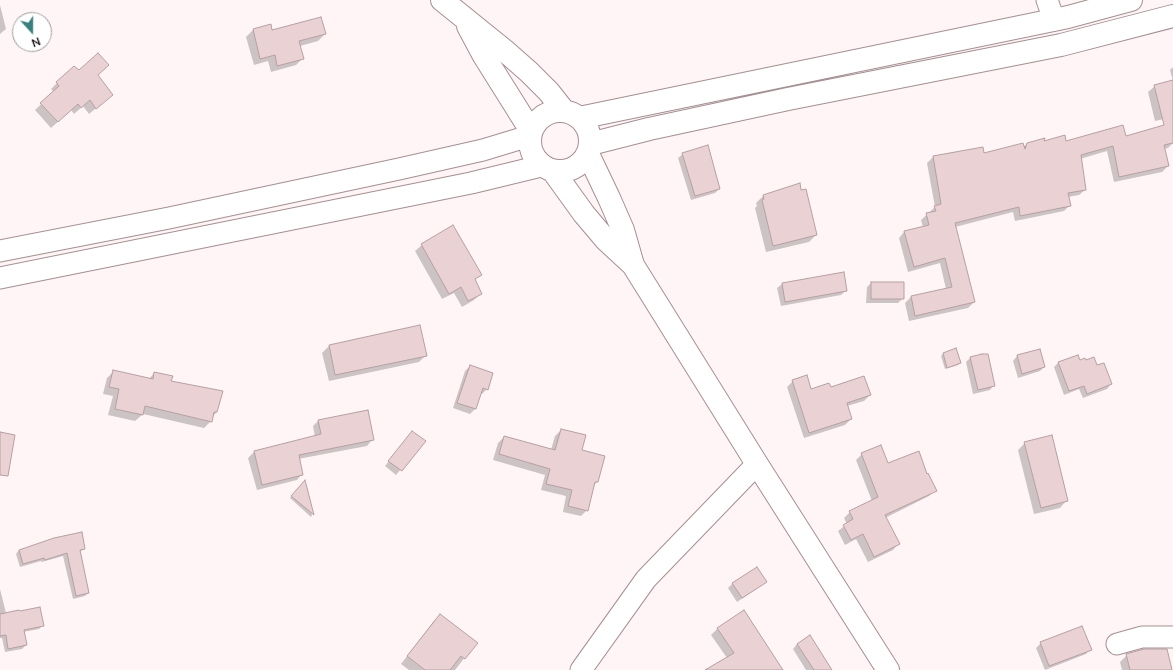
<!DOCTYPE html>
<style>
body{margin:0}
#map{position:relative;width:1173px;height:670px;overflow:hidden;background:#fff4f6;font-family:Mulish,sans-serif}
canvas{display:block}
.north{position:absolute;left:12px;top:12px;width:40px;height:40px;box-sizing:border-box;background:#fff;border:1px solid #a09d9d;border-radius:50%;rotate:159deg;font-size:11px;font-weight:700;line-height:16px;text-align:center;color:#11090a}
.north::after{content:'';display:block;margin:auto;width:14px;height:18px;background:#38807d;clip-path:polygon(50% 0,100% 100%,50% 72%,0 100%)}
</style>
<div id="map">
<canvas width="1173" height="670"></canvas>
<div class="north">N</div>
</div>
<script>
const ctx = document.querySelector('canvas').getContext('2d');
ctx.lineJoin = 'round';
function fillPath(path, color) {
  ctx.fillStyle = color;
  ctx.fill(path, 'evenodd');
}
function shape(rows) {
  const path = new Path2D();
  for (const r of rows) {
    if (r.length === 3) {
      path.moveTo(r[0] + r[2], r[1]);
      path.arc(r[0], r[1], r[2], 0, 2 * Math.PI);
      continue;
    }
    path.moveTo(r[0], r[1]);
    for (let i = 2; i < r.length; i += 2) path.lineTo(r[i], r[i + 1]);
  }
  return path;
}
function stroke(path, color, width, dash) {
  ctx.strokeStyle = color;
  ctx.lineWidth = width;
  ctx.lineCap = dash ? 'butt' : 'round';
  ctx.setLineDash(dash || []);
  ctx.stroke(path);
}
fillPath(shape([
 [0,5,6,29,0,34],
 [270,26,272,31,325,34,318,41,300,46,303,58,296,65,271,72,268,61,254,65,246,37,253,30],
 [1173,67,1173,117,1155,121,1148,92,1155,86,1173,81,1170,70],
 [79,72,97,76,112,95,89,114,83,106,74,114,71,110,51,128,35,110,54,92,51,89,57,83],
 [1125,137,1173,139,1173,143,1168,148,1164,149,1168,166,1162,172,1114,182,1107,151,1080,159,1085,190,1079,195,1068,197,1070,205,1064,211,1015,221,1013,212,955,227,974,302,968,308,909,321,905,303,911,297,946,289,940,263,908,272,899,238,904,232,923,227,921,220,935,207,927,163,933,157,982,148,984,154,1023,147,1027,144,1043,142,1066,142],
 [683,154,719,189,715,193,691,200,678,158],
 [800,191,816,235,809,242,766,252,755,208,757,206,756,203,763,196],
 [422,245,480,275,474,281,480,294,474,300,462,307,454,293,442,299,415,251],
 [843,273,846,290,841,295,781,306,777,288,782,284],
 [871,283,903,298,898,303,866,303,867,287],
 [329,346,426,355,419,362,329,381,322,353],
 [943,354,960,363,958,365,945,369,941,356],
 [1017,356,1044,367,1040,371,1018,378,1013,361],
 [1077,356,1079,361,1086,362,1097,367,1111,384,1107,389,1083,398,1079,389,1064,395,1054,367,1058,363],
 [970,358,994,385,990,390,973,394,966,362],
 [470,366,487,389,482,394,480,393,475,409,470,414,453,408,465,371],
 [114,371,149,379,154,373,170,382,217,412,212,417,211,421,204,428,143,414,135,421,108,415,113,396,103,394,107,378],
 [793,381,811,390,830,388,870,395,864,401,847,406,851,419,845,425,804,438,787,387],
 [318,421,372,440,367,446,298,459,302,474,297,480,257,490,248,458,254,452,315,437,313,426],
 [561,430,581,451,597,482,593,486,587,510,581,516,563,512,566,496,541,490,545,475,493,460,498,443,504,437,551,450,555,436],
 [408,437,424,442,396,475,385,466],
 [1025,443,1066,501,1060,508,1034,514,1018,450],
 [862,454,888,465,926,475,935,490,929,496,885,518,898,544,893,550,868,562,856,539,845,545,838,531,847,524,844,518,850,512,872,501,856,460],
 [304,482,312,515,311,517,290,498],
 [84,549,80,552,88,593,85,596,73,599,63,556,42,562,41,561,20,567,16,554,19,550],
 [756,568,766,582,761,586,737,602,728,588,732,584],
 [0,589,6,613,43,625,39,629,23,632,26,645,22,649,5,652,2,638,0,638],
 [440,615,476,643,455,670,409,670,401,664,433,622],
 [718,628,778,670,708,670,727,658,711,635],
 [809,636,831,670,806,670,793,649,797,644],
 [1041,643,1090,649,1086,654,1045,670,1036,648],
 [1127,655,1171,670,1122,670,1120,662]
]), '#0003');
const building = shape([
 [321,17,326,34,299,41,304,59,277,66,275,55,260,59,253,29,271,24,272,30,321,17],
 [98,53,109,65,98,75,113,95,96,109,90,100,81,108,78,104,58,122,40,103,59,86,56,82,74,66,79,70,98,53],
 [1173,80,1173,143,1164,145,1169,166,1119,177,1113,146,1081,155,1086,190,1068,193,1071,206,1020,216,1019,207,955,223,975,302,915,316,911,296,952,287,945,258,914,267,904,231,929,225,926,213,936,211,934,206,941,204,933,156,983,147,984,153,1023,143,1025,149,1027,143,1045,138,1044,141,1065,135,1066,141,1123,125,1126,136,1164,125,1154,85,1173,80],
 [708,145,720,189,695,196,682,153,708,145],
 [800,183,801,190,806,189,817,235,773,246,762,200,764,199,763,195,800,183],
 [453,225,482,275,475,279,482,294,468,301,461,287,449,294,421,244,453,225],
 [844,272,847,291,785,302,782,283,844,272],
 [871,282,904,282,904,299,871,299,871,282],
 [420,325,427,356,335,375,329,345,420,325],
 [956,348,961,363,947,368,943,353,956,348],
 [1040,349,1045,367,1022,374,1017,355,1040,349],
 [982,354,988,354,995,386,978,390,970,357,982,354],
 [1078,355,1080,360,1085,358,1086,360,1094,357,1097,365,1104,363,1112,384,1087,394,1084,386,1069,391,1058,362,1078,355],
 [470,365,493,373,488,390,483,388,476,409,457,403,470,365],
 [113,370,153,379,154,372,173,376,171,381,223,391,217,412,214,412,212,422,145,406,143,415,115,409,119,389,109,387,113,370],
 [807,375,811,389,829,383,831,387,864,376,871,395,847,403,852,419,809,433,792,380,807,375],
 [368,410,374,440,299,455,303,475,262,485,254,451,321,434,318,420,368,410],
 [561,429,586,435,582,450,605,456,598,482,595,482,588,511,568,506,572,490,546,484,550,469,499,454,504,436,555,450,561,429],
 [412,431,426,441,402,471,388,461,412,431],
 [0,432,15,435,8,476,0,475,0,432],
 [1052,435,1068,501,1041,508,1024,442,1052,435],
 [881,445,888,463,919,451,927,474,928,473,937,491,885,515,900,544,874,557,863,534,851,540,843,525,853,519,849,511,878,497,861,453,881,445],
 [305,480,314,515,291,496,305,480],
 [82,532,85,549,80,550,89,593,76,596,67,553,45,560,44,558,23,564,19,550,54,538,82,532],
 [757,567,767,582,742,598,732,583,757,567],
 [40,607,44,626,24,630,27,645,8,649,6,635,0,636,0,614,19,610,20,611,40,607],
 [744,610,783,670,705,670,734,653,717,628,744,610],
 [440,614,478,643,465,659,461,656,450,670,425,670,407,656,440,614],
 [1082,626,1092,650,1049,666,1040,642,1082,626],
 [810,635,832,670,814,670,797,644,810,635],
 [1144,649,1167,649,1172,670,1130,670,1126,654,1144,649]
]);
fillPath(building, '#ead1d4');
stroke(building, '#b69fa2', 1);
const minor = shape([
 [1047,0,1054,20],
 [0,251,169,218,399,169,483,150,529,136],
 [0,278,471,183,541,166],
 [1117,644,1142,637,1173,637],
 [581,670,646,579,757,464]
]);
const major = shape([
 [442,0,504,50,529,72,549,92,564,111],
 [468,26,484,56,531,131],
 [560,141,30],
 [579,118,1068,17,1131,0],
 [590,144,649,129,788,99,1061,45,1173,16],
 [588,154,609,198,623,230,633,265,757,464,888,670],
 [553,171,584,214,606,240,633,265]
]);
stroke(minor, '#a68f92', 23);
stroke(major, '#a68f92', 24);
stroke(minor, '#fff', 21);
stroke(major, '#fff', 22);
</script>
